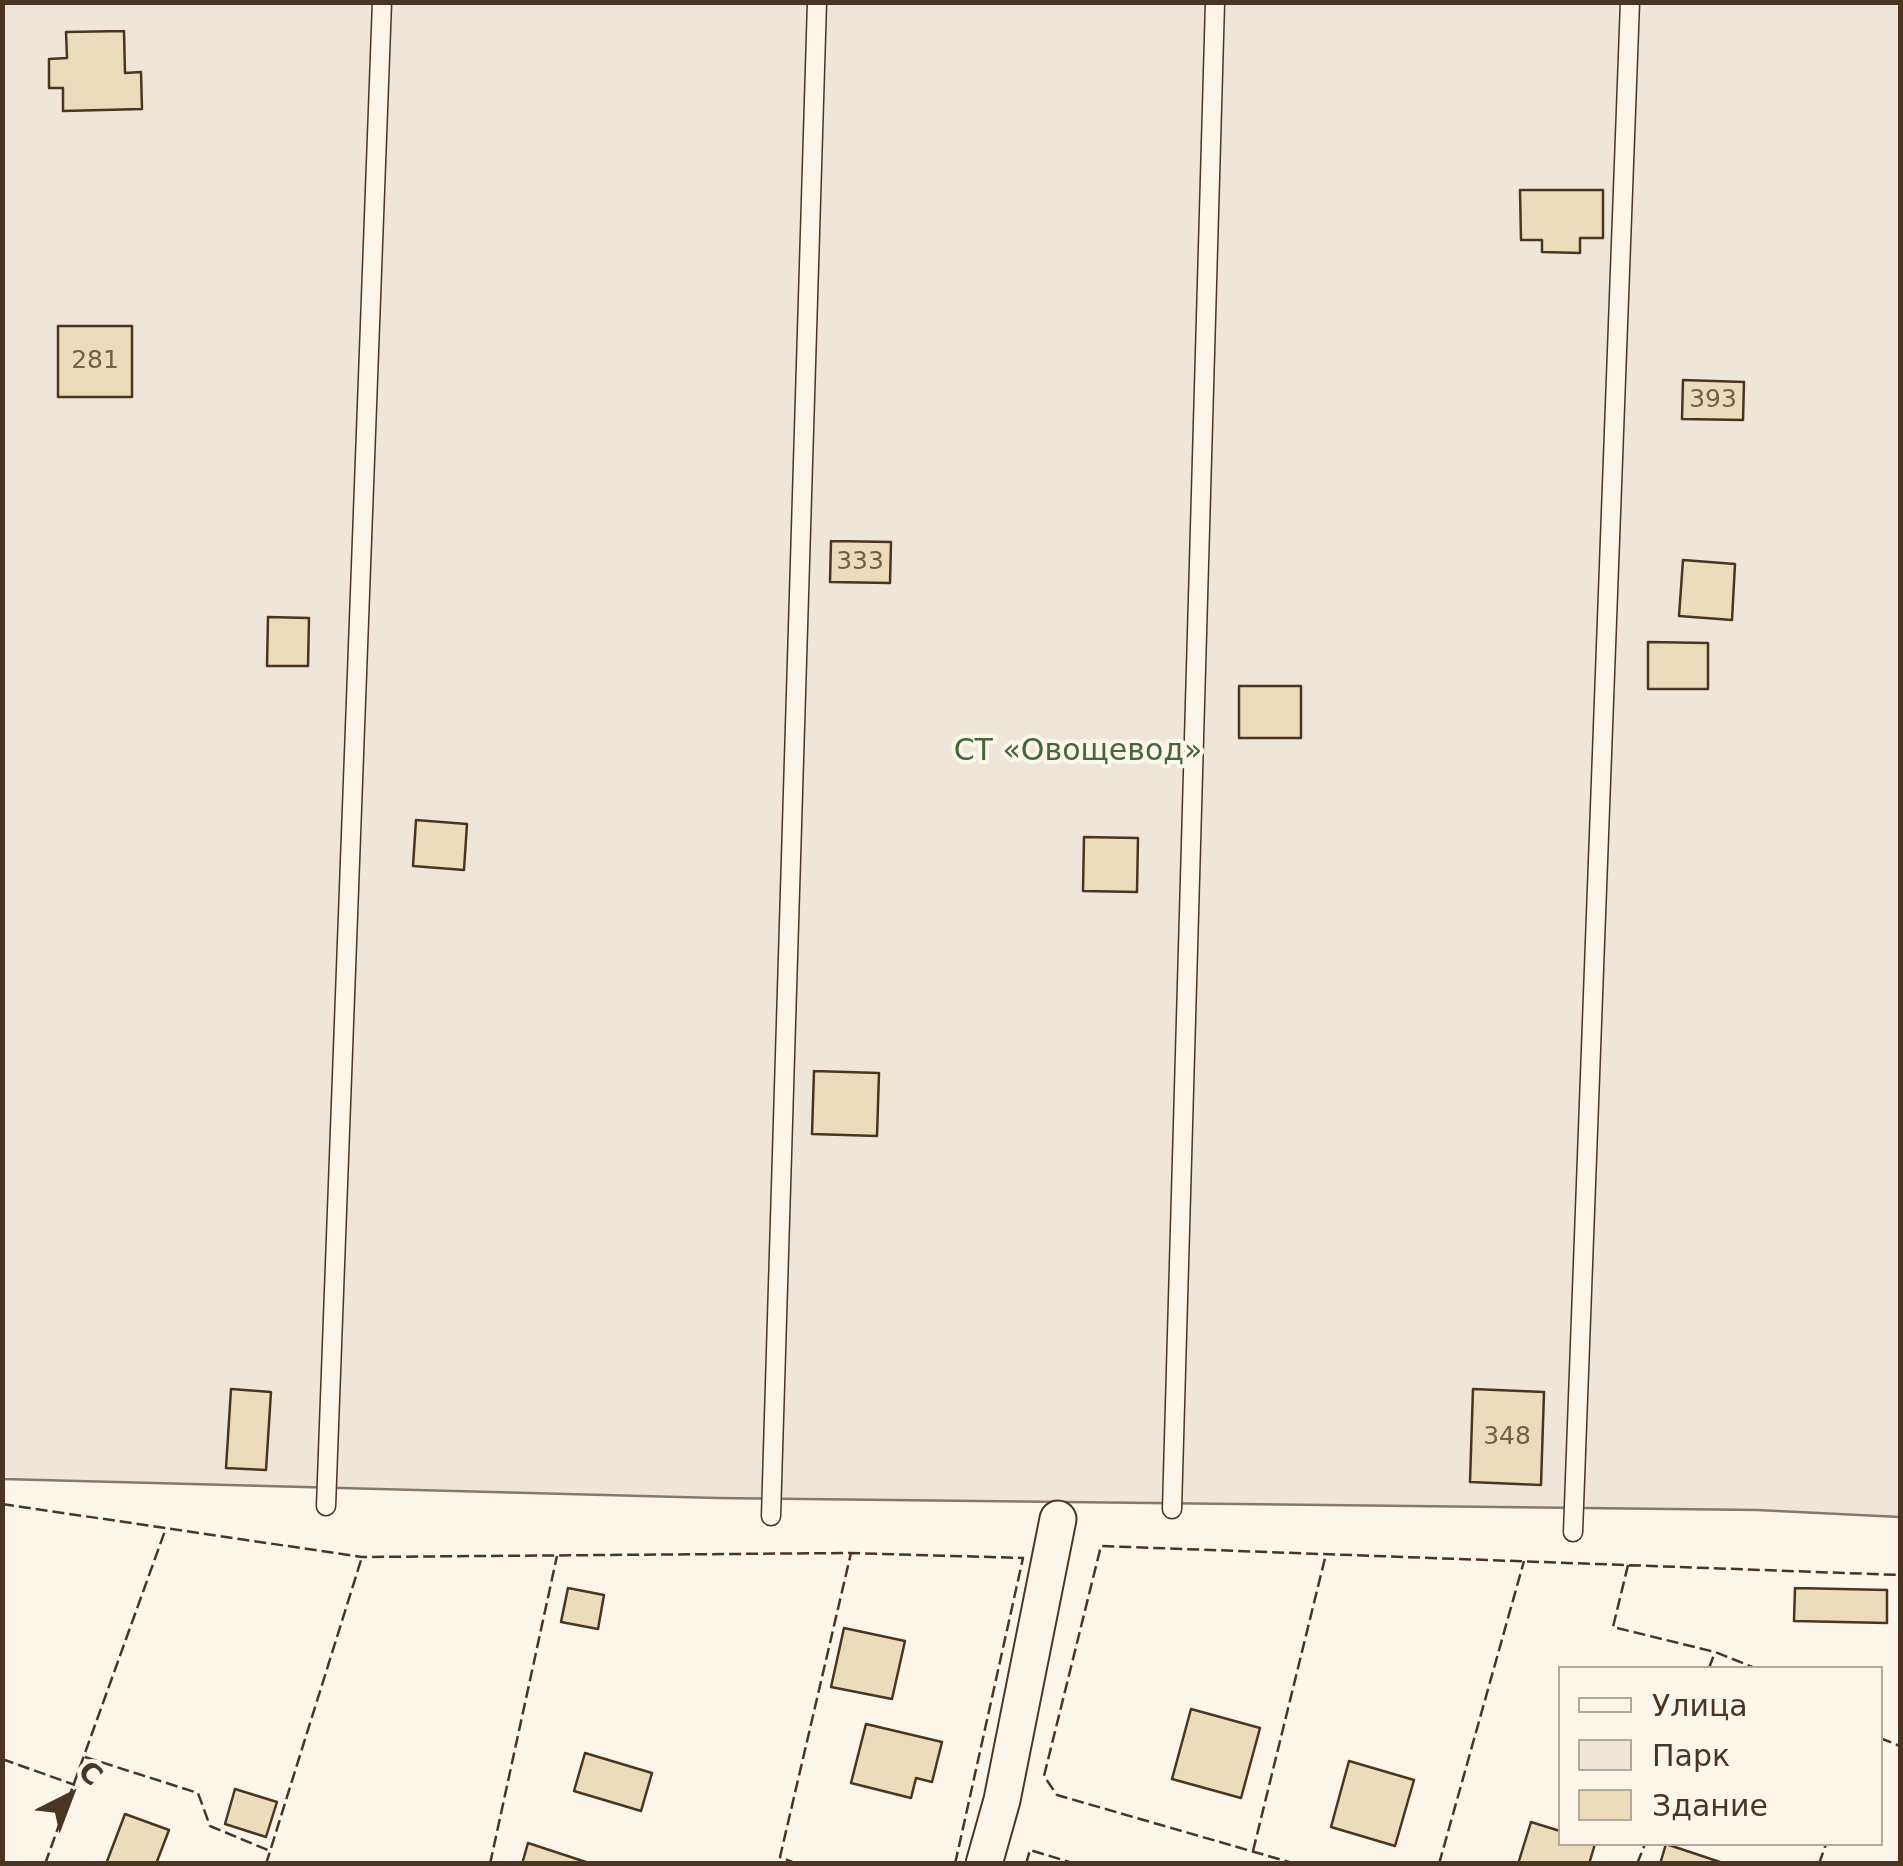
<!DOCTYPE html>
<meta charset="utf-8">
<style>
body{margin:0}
#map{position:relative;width:1903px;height:1866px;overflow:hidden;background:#fbf6e9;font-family:"DejaVu Sans",sans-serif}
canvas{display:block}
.frame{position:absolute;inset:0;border:5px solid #4a3520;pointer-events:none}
.legend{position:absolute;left:1558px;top:1666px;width:325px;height:180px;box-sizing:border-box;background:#fbf6e9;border:2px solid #b4a999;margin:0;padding:12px 18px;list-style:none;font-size:30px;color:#4a3520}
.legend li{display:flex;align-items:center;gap:20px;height:50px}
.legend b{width:50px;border:2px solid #b4a999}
.north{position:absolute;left:20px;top:1746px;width:100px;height:100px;-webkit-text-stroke:8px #fbf6e9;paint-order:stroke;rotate:42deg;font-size:28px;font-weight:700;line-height:40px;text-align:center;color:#4a3520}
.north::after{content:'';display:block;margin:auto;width:35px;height:45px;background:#4a3520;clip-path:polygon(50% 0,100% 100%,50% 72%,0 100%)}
</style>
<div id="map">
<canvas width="1903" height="1866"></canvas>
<div class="frame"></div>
<ul class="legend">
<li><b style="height:12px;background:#fbf6e9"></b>Улица</li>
<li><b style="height:28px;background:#ede6d9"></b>Парк</li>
<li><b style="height:28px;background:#ecdcbc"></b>Здание</li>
</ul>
<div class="north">С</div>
</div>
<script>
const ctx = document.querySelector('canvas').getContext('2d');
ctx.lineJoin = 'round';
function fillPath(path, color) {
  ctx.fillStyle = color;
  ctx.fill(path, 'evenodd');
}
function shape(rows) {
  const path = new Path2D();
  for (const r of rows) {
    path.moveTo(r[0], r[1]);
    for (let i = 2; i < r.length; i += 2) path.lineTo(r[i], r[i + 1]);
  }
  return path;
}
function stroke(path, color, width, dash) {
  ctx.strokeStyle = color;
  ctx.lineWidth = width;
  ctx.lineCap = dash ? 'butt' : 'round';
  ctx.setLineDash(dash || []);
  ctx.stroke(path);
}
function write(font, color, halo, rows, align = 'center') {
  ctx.font = font + ' "DejaVu Sans",sans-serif';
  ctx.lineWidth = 8;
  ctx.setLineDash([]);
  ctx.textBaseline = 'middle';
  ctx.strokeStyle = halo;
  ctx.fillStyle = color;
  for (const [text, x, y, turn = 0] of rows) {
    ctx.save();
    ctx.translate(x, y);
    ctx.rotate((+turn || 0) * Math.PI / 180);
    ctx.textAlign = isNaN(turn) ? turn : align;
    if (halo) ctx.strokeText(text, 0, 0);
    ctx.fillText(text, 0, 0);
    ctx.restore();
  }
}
const green = shape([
 [2,3,1900,3,1900,1517,1757,1510,717,1498,3,1479,2,3]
]);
fillPath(green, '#ede6d9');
stroke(green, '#887966', 2.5);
const building = shape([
 [124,31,125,73,141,72,142,109,63,111,63,88,49,88,49,59,67,58,66,32,124,31],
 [1520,190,1603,190,1603,238,1580,238,1580,253,1542,252,1542,240,1521,240,1520,190],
 [58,326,132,326,132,397,58,397,58,326],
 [1683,380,1744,382,1743,420,1682,419,1683,380],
 [831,541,891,542,890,583,830,582,831,541],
 [1683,560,1735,564,1732,620,1679,616,1683,560],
 [268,617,309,618,308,666,267,666,268,617],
 [1648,642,1708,643,1708,689,1648,689,1648,642],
 [1239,686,1301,686,1301,738,1239,738,1239,686],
 [416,820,467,824,464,870,413,866,416,820],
 [1084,837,1138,838,1137,892,1083,891,1084,837],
 [814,1071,879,1073,877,1136,812,1134,814,1071],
 [231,1389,271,1392,266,1470,226,1468,231,1389],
 [1473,1389,1544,1392,1541,1485,1470,1482,1473,1389],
 [568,1588,604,1595,598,1629,561,1622,568,1588],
 [1795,1588,1887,1590,1887,1623,1794,1621,1795,1588],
 [844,1628,905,1641,892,1699,831,1687,844,1628],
 [1191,1709,1260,1728,1241,1798,1172,1779,1191,1709],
 [866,1724,942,1742,932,1782,916,1778,911,1798,851,1783,866,1724],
 [585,1753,652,1773,641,1811,574,1791,585,1753],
 [1349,1761,1414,1780,1395,1846,1331,1827,1349,1761],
 [235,1789,277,1802,266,1837,225,1824,235,1789],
 [125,1814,169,1830,156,1864,106,1864,125,1814],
 [1531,1822,1560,1831,1560,1844,1595,1844,1589,1864,1518,1864,1531,1822],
 [528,1843,592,1864,522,1864,528,1843],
 [1666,1844,1726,1864,1660,1864,1666,1844]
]);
fillPath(building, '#ecdcbc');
stroke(building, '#4a3520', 2.5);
const service = shape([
 [326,1506,382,2],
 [1172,1509,1215,2],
 [771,1516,817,2],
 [1573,1532,1630,2]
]);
const minor = shape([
 [984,1864,1002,1800,1058,1519]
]);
stroke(service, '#4a3520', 21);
stroke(minor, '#4a3520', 39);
stroke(service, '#fbf6e9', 18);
stroke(minor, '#fbf6e9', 35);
stroke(shape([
 [2,1504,362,1557,851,1553,1023,1558,955,1864],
 [1628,1565,1613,1627,1715,1652,1755,1668],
 [1709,1668,1715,1652],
 [1880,1738,1900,1746],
 [85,1757,198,1793,210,1826,270,1851],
 [2,1759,75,1785],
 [1253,1851,1326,1554],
 [45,1864,166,1528],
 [266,1864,362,1557],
 [490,1864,557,1556],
 [797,1864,780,1857,851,1553],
 [1026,1864,1030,1850,1076,1864],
 [1296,1864,1057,1795,1044,1776,1101,1546,1900,1575],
 [1439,1864,1524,1561],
 [1637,1864,1645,1844],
 [1819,1864,1826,1844]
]), '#4a3520', 2.5, [12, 5]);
write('25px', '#725f47', null, [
 ["281",95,361],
 ["393",1713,400],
 ["333",860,562],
 ["348",1507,1437]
]);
write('30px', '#436837', '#fbf6e9', [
 ["СТ «Овощевод»",1078,752]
]);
</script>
